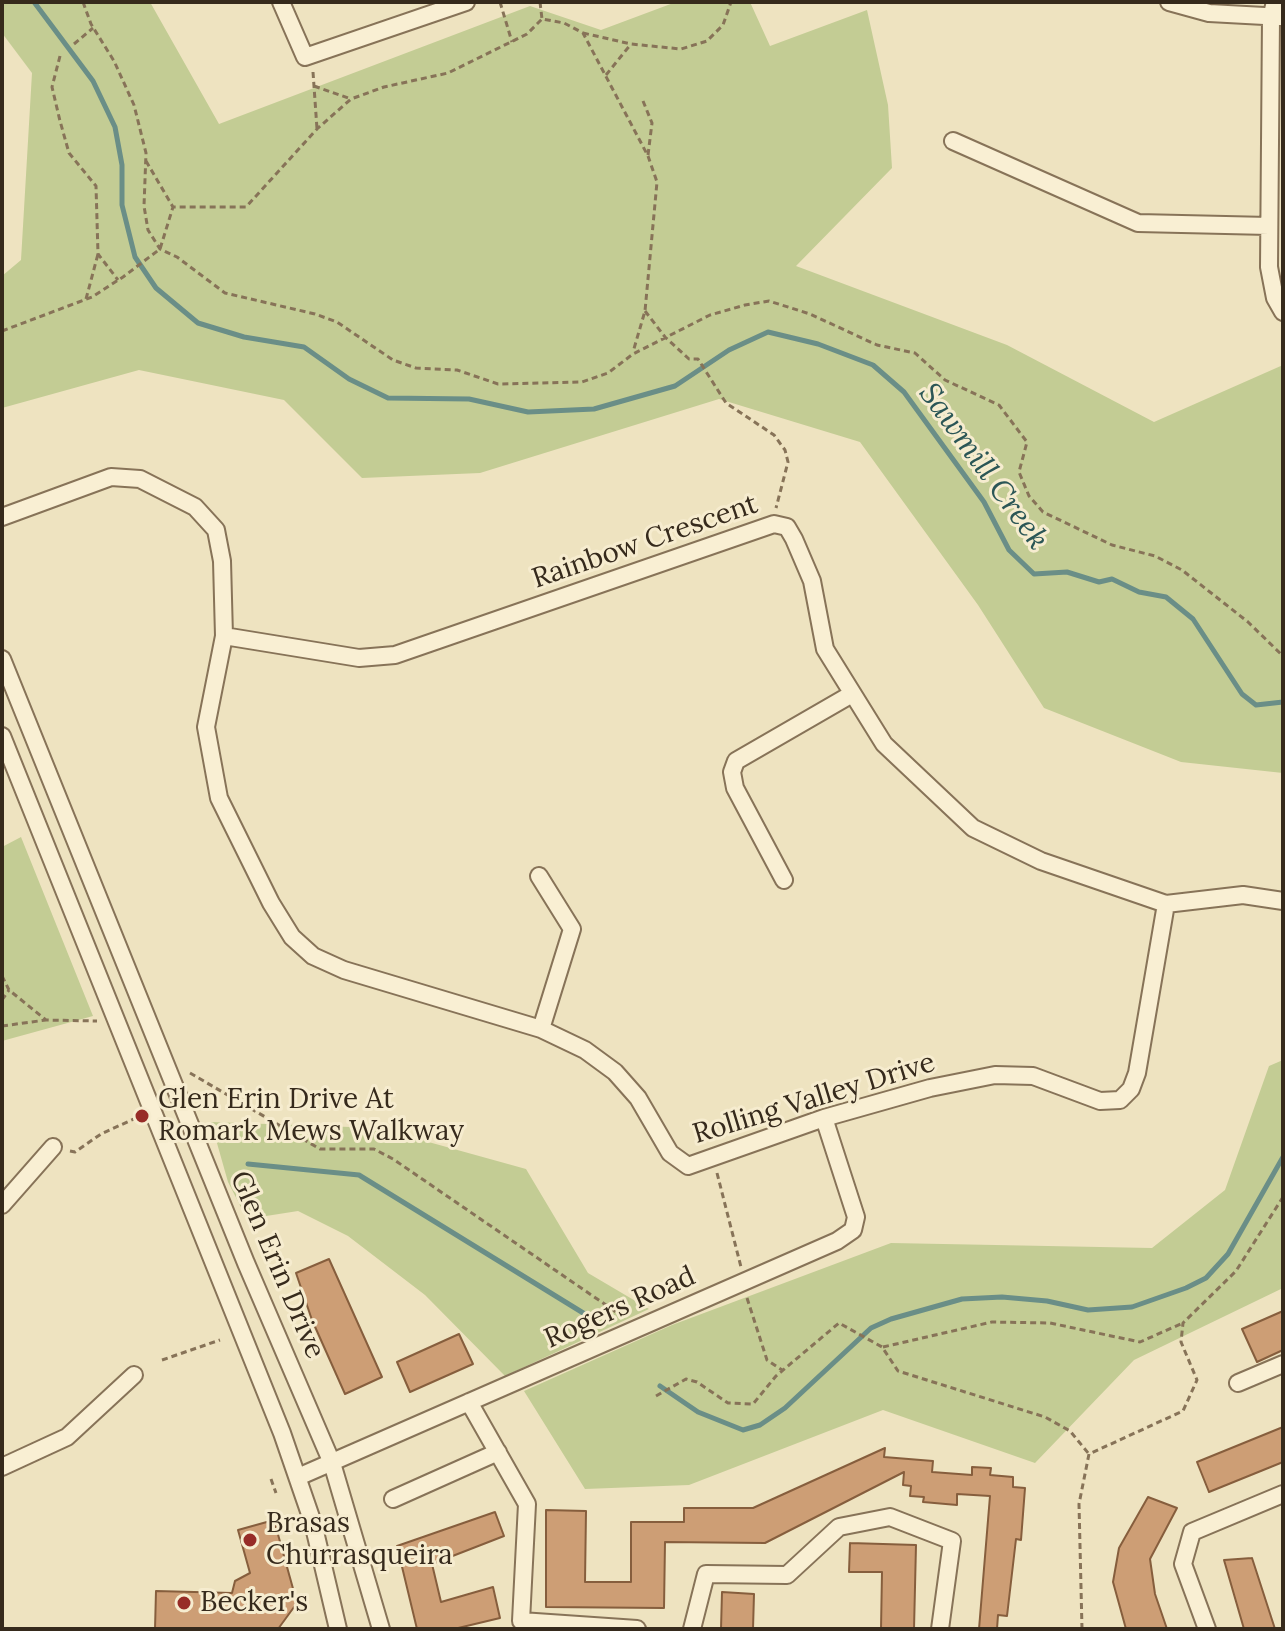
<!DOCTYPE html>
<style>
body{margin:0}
#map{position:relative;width:1285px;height:1631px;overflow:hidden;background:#eee3c0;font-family:Lora,serif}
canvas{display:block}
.frame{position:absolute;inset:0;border:4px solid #362a1c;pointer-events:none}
</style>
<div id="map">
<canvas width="1285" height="1631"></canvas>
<div class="frame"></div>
</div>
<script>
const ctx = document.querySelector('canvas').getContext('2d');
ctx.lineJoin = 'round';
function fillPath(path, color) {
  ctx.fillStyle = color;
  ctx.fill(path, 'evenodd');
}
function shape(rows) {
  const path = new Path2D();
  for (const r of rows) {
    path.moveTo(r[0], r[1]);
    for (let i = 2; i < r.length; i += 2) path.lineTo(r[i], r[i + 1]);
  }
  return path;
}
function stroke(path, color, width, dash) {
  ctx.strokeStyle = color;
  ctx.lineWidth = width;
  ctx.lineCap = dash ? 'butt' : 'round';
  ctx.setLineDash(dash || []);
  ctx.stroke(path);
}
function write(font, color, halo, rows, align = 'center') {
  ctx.font = font + ' Lora,serif';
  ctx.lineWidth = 6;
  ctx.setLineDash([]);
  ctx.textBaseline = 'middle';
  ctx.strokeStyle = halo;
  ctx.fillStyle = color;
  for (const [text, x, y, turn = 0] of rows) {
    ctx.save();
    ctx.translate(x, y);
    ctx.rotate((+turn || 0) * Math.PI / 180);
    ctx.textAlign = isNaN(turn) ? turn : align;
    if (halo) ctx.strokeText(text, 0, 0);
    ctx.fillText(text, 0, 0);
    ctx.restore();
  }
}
fillPath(shape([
 [2,2,150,2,219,124,530,6,601,30,676,2,750,2,770,46,867,10,888,105,892,168,796,266,1007,345,1154,422,1283,365,1283,773,1181,762,1044,708,978,605,860,442,719,399,480,473,362,478,284,400,139,370,2,408,2,276,21,260,32,73,2,33],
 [21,837,93,1016,2,1041,2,847],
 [1283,1060,1283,1288,1134,1360,1035,1463,883,1410,689,1485,585,1489,524,1391,672,1325,891,1243,1152,1248,1225,1190,1269,1066],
 [211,1122,378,1128,526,1169,588,1273,649,1309,505,1376,425,1295,348,1236,298,1211,247,1219,228,1182]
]), '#c3cc94');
stroke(shape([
 [34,2,93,81,115,127,122,165,122,205,135,257,156,288,198,323,244,337,304,347,349,379,388,398,469,399,528,412,594,409,675,386,729,350,768,332,818,344,873,365,904,392,984,502,1009,550,1034,574,1067,572,1099,582,1112,579,1139,592,1166,597,1193,619,1242,694,1256,705,1283,702],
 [248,1164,359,1175,593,1319],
 [660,1386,698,1412,743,1430,760,1425,785,1408,871,1328,891,1319,962,1299,1002,1297,1047,1301,1088,1310,1132,1307,1186,1288,1206,1278,1228,1254,1283,1157]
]), '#6a8e87', 5);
const building = shape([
 [329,1259,382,1377,345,1394,312,1320,296,1273,329,1259],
 [1283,1311,1283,1350,1257,1362,1242,1329,1283,1311],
 [459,1334,473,1364,410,1392,397,1362,459,1334],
 [1283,1427,1283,1462,1209,1492,1197,1462,1283,1427],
 [885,1448,884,1457,933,1461,932,1472,972,1475,972,1467,991,1468,990,1475,1013,1477,1013,1487,1025,1488,1021,1540,1016,1539,1007,1616,998,1615,997,1629,979,1629,990,1496,957,1494,957,1505,923,1502,924,1497,910,1496,911,1486,903,1485,904,1472,765,1543,665,1542,664,1608,546,1607,546,1510,586,1511,585,1582,631,1582,631,1522,684,1522,684,1508,753,1508,885,1448],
 [1148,1497,1177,1508,1150,1559,1155,1594,1167,1629,1126,1629,1113,1582,1119,1548,1148,1497],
 [495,1512,504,1536,432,1564,441,1602,493,1587,500,1618,454,1629,417,1629,397,1546,495,1512],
 [274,1520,297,1603,278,1629,155,1629,156,1591,232,1593,235,1581,250,1573,238,1530,274,1520],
 [850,1543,916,1545,914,1629,881,1629,882,1572,849,1572,850,1543],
 [1252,1558,1275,1629,1244,1629,1224,1560,1252,1558],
 [722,1592,754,1594,753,1629,721,1629,722,1592]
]);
fillPath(building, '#cd9e75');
stroke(building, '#865e3d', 2);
const minor = shape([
 [281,2,305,57,466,2],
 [1169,2,1209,13,1283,17],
 [1275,2,1271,18,1269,267,1275,298,1283,312],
 [953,141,1138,223,1269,226],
 [2,517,111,477,140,479,195,507,216,530,222,561,224,636,206,727,219,798,271,903,292,937,313,956,344,970,541,1029,585,1050,615,1072,638,1098,670,1153,688,1166,824,1118,930,1088,995,1075,1033,1076,1100,1101,1120,1100,1131,1089,1137,1073,1166,904],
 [224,636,359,658,395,655,774,524,787,527,794,539,812,581,825,649,884,744,973,828,1041,861,1166,904,1243,895,1283,901],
 [2,659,246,1263,332,1463,381,1629],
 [2,736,282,1433,313,1523,338,1629],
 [539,876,572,929,541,1029],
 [784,880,735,788,732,772,736,761,852,694],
 [2,1205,53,1147],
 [1238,1383,1283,1364],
 [469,1402,527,1504,521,1621,637,1629],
 [2,1467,67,1437,134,1375],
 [298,1477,837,1241,853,1230,856,1217,824,1118],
 [393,1499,498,1452],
 [692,1629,706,1574,787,1575,839,1527,890,1517,952,1541,940,1629],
 [1207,1629,1183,1564,1192,1532,1283,1494]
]);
stroke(minor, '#877358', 20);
stroke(shape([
 [83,2,91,24,114,61,134,105,146,153,144,206,148,230,160,249,177,257,225,293,315,314,337,322,393,360,416,368,457,370,498,384,582,382,608,373,633,354,710,315,745,305,769,301,810,314,877,345,915,353,945,380,999,405,1027,442,1019,472,1029,496,1043,512,1112,545,1155,556,1182,570,1248,622,1283,656],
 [500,2,512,42],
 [540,2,542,19,564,23,583,33,648,156,657,182,645,311,633,352],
 [583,33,631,44,681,49,707,41,723,25,731,2],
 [74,44,93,28],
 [60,56,52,87,60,121,69,153,96,186,98,254,118,280],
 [313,72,317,129],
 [606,75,631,44],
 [314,86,351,99],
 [643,101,652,123,648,155],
 [146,161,173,207,246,207,317,129,351,99,384,87,448,73,527,34,542,19],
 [86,299,98,254],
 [645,311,665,337,689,359,698,359,726,403,774,435,785,450,788,462,776,508],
 [2,331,92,297,123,277,160,249,173,207],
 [2,976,9,990,46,1020,97,1021],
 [2,1000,9,990],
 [2,1026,46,1020],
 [190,1073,320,1149,374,1149,393,1159,622,1316],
 [70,1151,75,1152,101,1134,136,1118],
 [717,1173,741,1267],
 [747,1298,767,1360,782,1370],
 [883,1347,992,1322,1050,1323,1140,1342,1183,1323],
 [162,1360,220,1340],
 [656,1396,686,1379,697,1382,728,1403,753,1404,776,1376,839,1323,882,1347,898,1371,1045,1417,1070,1431,1089,1454],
 [271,1479,276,1493],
 [1082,1629,1079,1504,1089,1454,1183,1411,1197,1380,1181,1342,1183,1323,1236,1271,1283,1197]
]), '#877358', 3, [6, 4]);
stroke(minor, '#f9efd3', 16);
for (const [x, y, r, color] of [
 [142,1116,8,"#972c27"],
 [250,1540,8,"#972c27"],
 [184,1603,8,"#972c27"]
]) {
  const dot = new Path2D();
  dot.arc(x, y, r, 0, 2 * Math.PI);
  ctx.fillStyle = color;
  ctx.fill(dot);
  stroke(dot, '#f6eccf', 3);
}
write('28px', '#362a1c', '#f6eccf', [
 ["Rainbow Crescent",645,542,-19],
 ["Rolling Valley Drive",814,1099,-17],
 ["Glen Erin Drive",277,1265,67],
 ["Rogers Road",620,1308,-24]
]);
write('28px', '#362a1c', '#f6eccf', [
 ["Glen Erin Drive At",158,1100],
 ["Romark Mews Walkway",158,1132],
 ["Brasas",266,1524],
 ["Churrasqueira",266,1556],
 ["Becker's",200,1603]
], 'left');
write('italic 30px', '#2b5656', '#f6eccf', [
 ["Sawmill Creek",983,467,54]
]);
</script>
